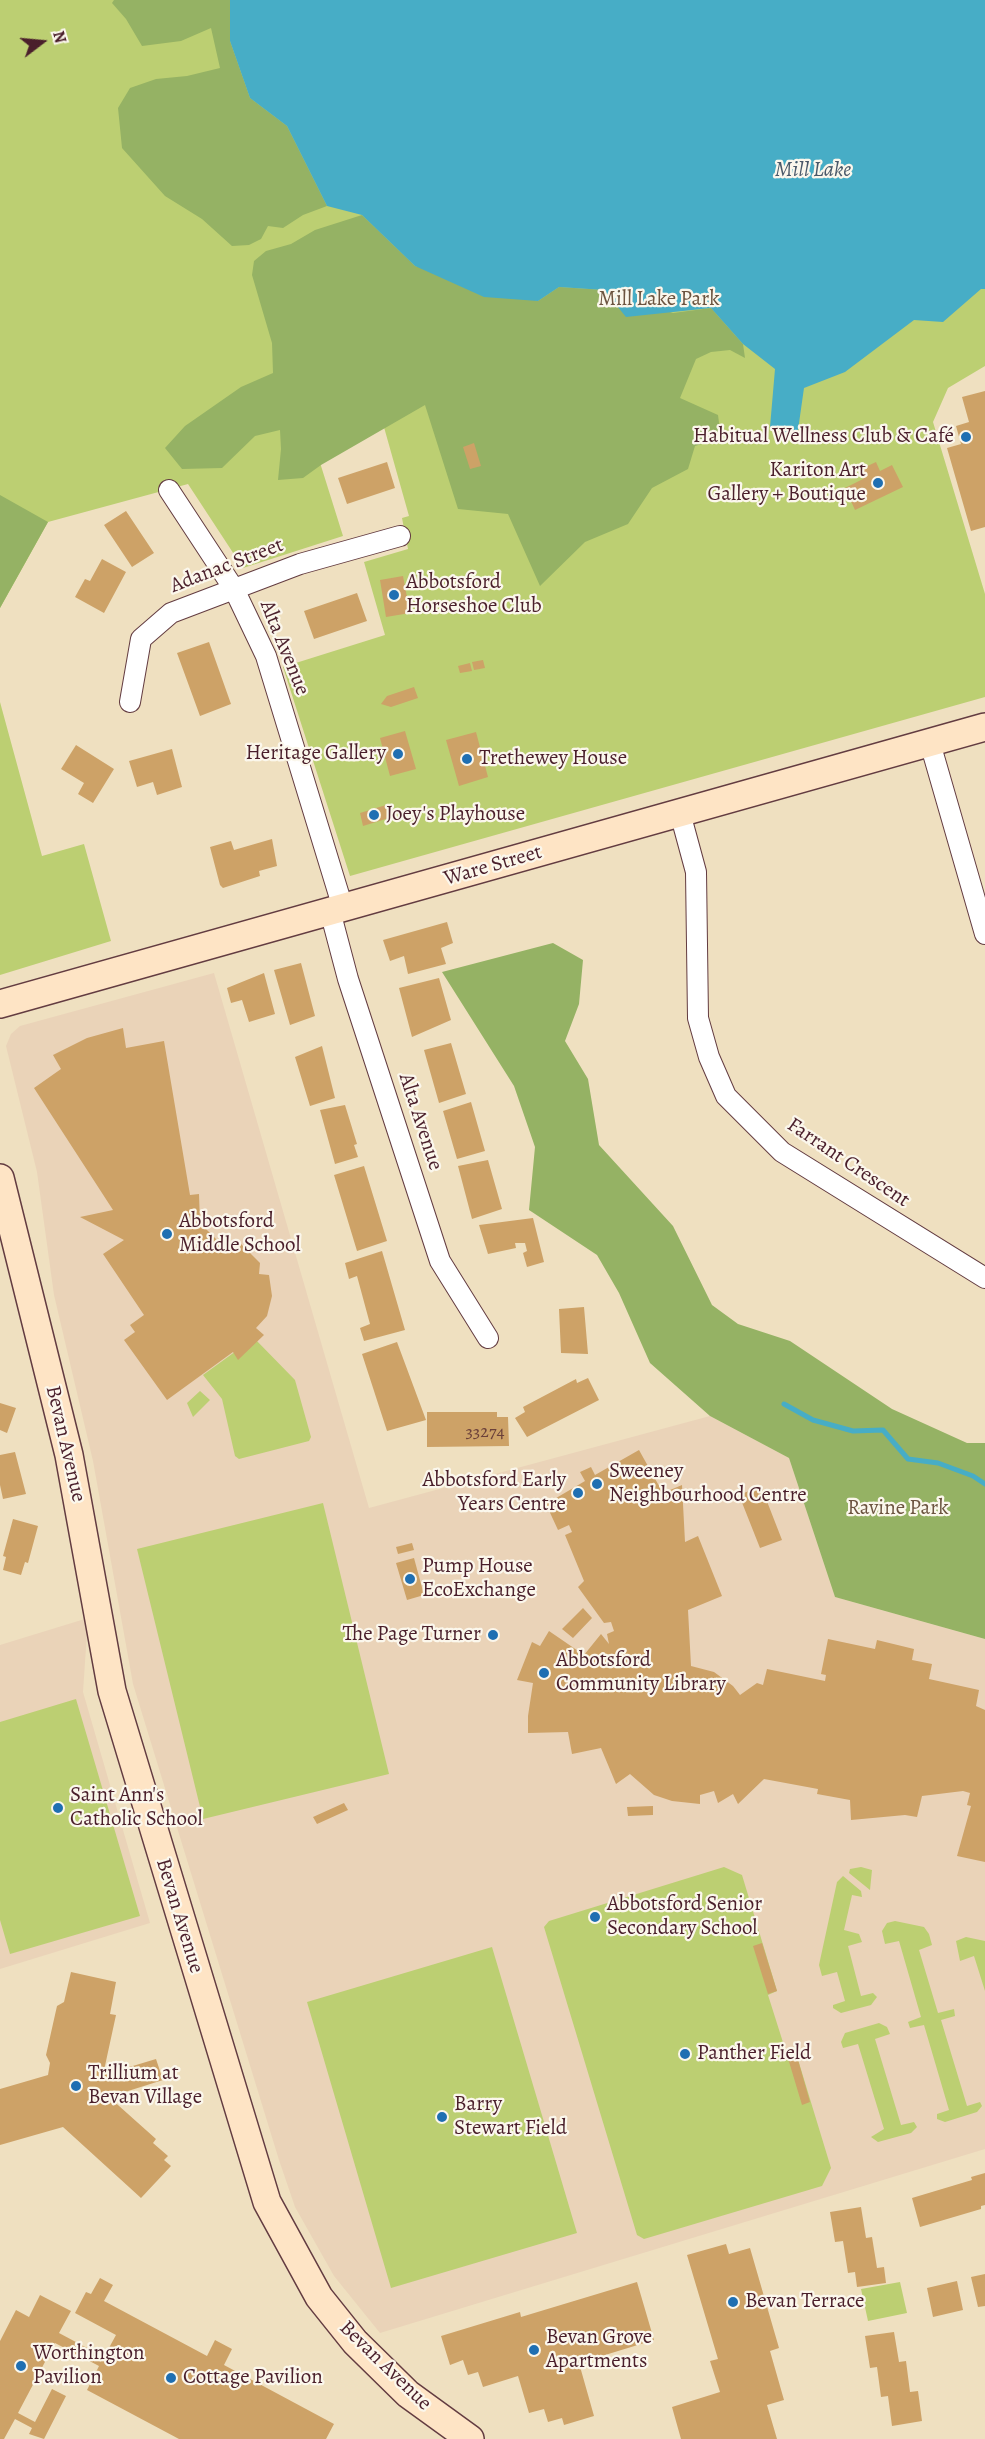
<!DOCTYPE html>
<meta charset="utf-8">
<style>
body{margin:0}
#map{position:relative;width:985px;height:2439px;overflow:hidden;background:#efe0c0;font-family:Alegreya,serif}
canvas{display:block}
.north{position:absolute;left:12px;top:12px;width:60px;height:60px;-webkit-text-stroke:4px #fbf7ec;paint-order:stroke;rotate:74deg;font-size:16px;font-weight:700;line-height:24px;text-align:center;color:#4a1f2b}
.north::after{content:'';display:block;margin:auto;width:21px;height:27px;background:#4a1f2b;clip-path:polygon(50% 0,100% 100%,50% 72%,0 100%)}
</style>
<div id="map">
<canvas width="985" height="2439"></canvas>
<div class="north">N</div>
</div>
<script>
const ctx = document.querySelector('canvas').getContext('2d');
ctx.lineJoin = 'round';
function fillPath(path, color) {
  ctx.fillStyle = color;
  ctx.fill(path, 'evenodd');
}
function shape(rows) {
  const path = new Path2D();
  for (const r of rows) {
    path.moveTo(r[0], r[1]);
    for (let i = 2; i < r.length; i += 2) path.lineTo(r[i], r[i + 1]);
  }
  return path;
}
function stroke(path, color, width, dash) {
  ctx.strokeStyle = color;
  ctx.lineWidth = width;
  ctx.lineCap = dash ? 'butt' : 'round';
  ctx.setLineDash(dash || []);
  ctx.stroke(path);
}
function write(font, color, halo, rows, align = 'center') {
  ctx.font = font + ' Alegreya,serif';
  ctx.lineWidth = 4.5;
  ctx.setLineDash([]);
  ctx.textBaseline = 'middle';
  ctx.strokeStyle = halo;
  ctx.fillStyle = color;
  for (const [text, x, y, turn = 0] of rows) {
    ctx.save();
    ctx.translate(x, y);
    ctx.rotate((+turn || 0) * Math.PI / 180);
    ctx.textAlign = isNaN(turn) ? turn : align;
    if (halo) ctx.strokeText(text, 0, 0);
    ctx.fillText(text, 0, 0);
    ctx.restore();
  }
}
fillPath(shape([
 [214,973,369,1508,710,1416,789,1458,835,1597,985,1639,985,2149,380,2333,334,2276,295,2207,279,2160,133,1684,93,1461,54,1295,37,1172,6,1046,11,1034,20,1026],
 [88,1618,83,1692,150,1923,0,1969,0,1645]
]), '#ead3b8');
fillPath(shape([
 [0,0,985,0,985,366,948,388,933,422,985,594,985,697,350,876,283,667,385,635,364,562,408,549,402,518,409,516,380,413,311,434,343,536,243,568,188,484,48,522,0,608],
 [0,702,42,856,84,844,111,941,0,975],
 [254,1338,295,1380,311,1437,309,1441,239,1459,235,1456,222,1399,203,1375],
 [200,1391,210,1400,193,1417,187,1403],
 [323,1503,389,1774,203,1819,137,1549],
 [76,1699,140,1916,10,1954,0,1920,0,1722],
 [724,1867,742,1875,777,1991,768,1995,787,2055,796,2053,831,2168,822,2186,644,2239,637,2235,544,1927,549,1921],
 [861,1867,872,1870,870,1890,849,1873,850,1869],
 [843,1876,861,1891,862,1897,852,1895,844,1930,859,1934,862,1942,848,1946,861,1996,873,1993,877,1997,871,2005,841,2013,833,2008,833,2005,845,2001,837,1972,822,1976,819,1965,837,1882],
 [895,1921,924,1927,929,1934,932,1945,919,1950,938,2013,954,2009,955,2016,941,2020,967,2106,980,2102,982,2106,977,2112,945,2122,937,2119,937,2114,949,2110,924,2025,910,2028,908,2022,921,2017,899,1941,885,1944,882,1931,887,1923],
 [966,1937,985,1941,985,1991,974,1956,960,1961,956,1941],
 [492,1947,577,2233,391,2288,307,2002],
 [879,2023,887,2027,890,2034,875,2039,901,2125,914,2122,917,2127,911,2133,878,2142,871,2137,884,2129,858,2044,843,2048,841,2042,845,2033],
 [900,2282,907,2313,868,2321,861,2289]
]), '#bccf72');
fillPath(shape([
 [114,0,230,0,230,41,250,98,287,126,327,206,303,215,283,228,268,226,261,239,249,245,232,246,202,219,165,196,122,148,118,108,130,88,156,79,187,76,220,68,211,28,181,41,142,46,126,19,112,3],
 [362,215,415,266,538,301,559,287,604,290,673,313,711,308,743,344,745,358,730,350,711,352,696,359,680,398,718,415,721,438,695,446,688,469,652,488,628,524,585,542,540,586,508,514,458,509,425,405,321,465,303,478,278,480,281,449,280,430,255,436,222,468,182,469,165,448,185,426,241,387,273,373,272,343,252,275,254,261,266,251,291,244,315,230],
 [0,495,48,522,0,608],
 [553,943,583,960,579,1004,565,1041,588,1079,599,1145,673,1226,712,1305,738,1324,790,1341,892,1409,967,1443,985,1443,985,1639,835,1597,789,1458,710,1416,650,1363,619,1293,597,1255,529,1210,535,1147,514,1086,442,972]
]), '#95b264');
fillPath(shape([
 [230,0,985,0,985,289,981,289,943,322,914,320,845,372,804,388,797,437,770,427,775,369,743,344,711,308,626,317,604,290,559,287,538,301,484,297,415,266,362,215,327,206,287,126,250,98,230,41]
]), '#47adc6');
stroke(shape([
 [784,1404,813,1420,853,1431,883,1430,908,1459,938,1463,973,1476,985,1484]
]), '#47adc6', 5);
fillPath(shape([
 [985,391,985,527,971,531,947,448,961,444,956,426,969,422,962,397],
 [474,443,481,466,470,469,463,447],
 [387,462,395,488,347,504,338,478],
 [876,462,880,471,892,465,903,487,855,510,845,488,863,479,859,470],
 [126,511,154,553,132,567,104,525],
 [102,559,126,572,104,613,75,597,85,579,90,581],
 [403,576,410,613,386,617,380,580],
 [357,593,367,621,314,639,304,611],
 [209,642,231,704,200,716,177,653],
 [483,660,485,668,474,670,472,662],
 [470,663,472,671,460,673,458,666],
 [414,687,418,698,391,707,381,704,387,696],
 [405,731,416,769,390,776,380,738],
 [476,732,488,777,459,786,446,740],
 [76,745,114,769,93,803,78,794,84,783,61,769],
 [172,749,182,787,157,795,153,782,137,787,129,761],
 [386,805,389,818,363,826,360,813],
 [272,839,277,866,259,871,260,876,223,888,220,885,210,847,231,841,234,850],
 [447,922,453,943,441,948,446,964,408,974,404,956,390,961,383,940],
 [301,963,315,1016,290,1025,274,970],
 [264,973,275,1014,249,1022,242,1000,231,1003,227,988],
 [439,978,451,1020,412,1037,399,988],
 [123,1028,126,1048,164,1041,190,1195,199,1194,200,1223,229,1252,240,1243,260,1263,259,1274,269,1275,272,1296,267,1316,256,1328,264,1335,238,1360,233,1352,167,1400,124,1340,135,1332,130,1325,144,1315,103,1254,124,1240,80,1217,113,1210,34,1088,61,1069,53,1055,87,1038],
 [451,1043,466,1094,439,1103,424,1050],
 [322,1046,335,1098,310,1106,295,1057],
 [471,1102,485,1151,457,1159,443,1111],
 [345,1105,357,1144,354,1145,358,1157,335,1164,320,1110],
 [488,1160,502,1209,472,1219,458,1166],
 [364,1166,387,1241,357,1251,334,1175],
 [533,1218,544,1262,527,1267,523,1253,527,1251,525,1243,515,1243,516,1248,488,1254,479,1225],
 [382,1251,405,1330,364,1341,360,1328,370,1324,357,1276,349,1279,345,1263],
 [584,1307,588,1354,561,1353,559,1309],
 [397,1342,426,1420,387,1431,362,1354],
 [588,1378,599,1400,527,1437,515,1418,525,1412,523,1407,576,1379,577,1383],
 [0,1403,16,1408,7,1433,0,1430],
 [427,1412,497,1412,497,1417,508,1417,509,1446,427,1447],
 [639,1450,663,1493,682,1485,685,1542,698,1536,722,1596,688,1610,691,1666,714,1672,733,1686,740,1695,757,1683,763,1685,767,1669,825,1681,826,1675,821,1674,828,1639,875,1649,877,1640,914,1649,912,1660,932,1664,929,1679,979,1690,976,1706,985,1710,985,1862,957,1856,971,1806,967,1805,970,1793,963,1791,922,1796,917,1817,905,1815,851,1820,850,1800,817,1794,818,1789,764,1779,738,1804,733,1794,718,1803,714,1791,700,1795,700,1804,672,1801,654,1795,630,1774,616,1784,601,1748,572,1754,568,1732,528,1733,528,1716,533,1683,517,1680,532,1642,540,1646,549,1631,584,1655,601,1634,609,1644,607,1634,614,1631,611,1622,604,1623,578,1587,584,1581,565,1535,572,1532,569,1525,558,1530,546,1504,585,1481,580,1472,591,1467,595,1475],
 [15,1452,26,1494,3,1499,0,1485,0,1455],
 [761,1486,782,1540,760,1548,739,1495],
 [13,1519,38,1526,28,1563,25,1562,21,1575,3,1570,6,1557,3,1556],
 [412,1543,414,1550,398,1554,396,1547],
 [414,1558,424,1595,407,1600,396,1563],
 [583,1608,592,1618,573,1638,562,1629],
 [344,1803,348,1810,317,1824,313,1817],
 [653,1806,653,1815,628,1816,627,1807],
 [762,1943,777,1991,768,1994,753,1946],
 [71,1972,116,1982,110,2014,116,2015,103,2075,156,2059,163,2080,109,2097,156,2139,153,2143,168,2156,164,2160,171,2166,141,2198,63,2127,0,2145,0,2089,48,2075,50,2063,46,2055,57,2006,64,2002],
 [796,2053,810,2102,802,2105,787,2055],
 [985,2173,985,2205,981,2206,981,2209,920,2227,912,2198,972,2180,971,2177],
 [861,2207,866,2238,872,2237,877,2268,884,2267,886,2283,857,2287,855,2272,848,2273,843,2241,835,2242,830,2212],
 [726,2244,729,2254,750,2248,779,2348,770,2351,784,2400,767,2405,777,2439,681,2439,672,2407,720,2392,710,2361,718,2359,687,2255],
 [985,2274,985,2306,978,2307,971,2277],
 [100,2278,113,2285,104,2301,207,2356,215,2340,232,2349,224,2365,334,2424,326,2439,179,2439,87,2390,99,2366,55,2343,18,2413,35,2422,52,2389,66,2396,44,2439,29,2434,32,2428,15,2419,4,2439,0,2439,0,2341,16,2310,29,2317,40,2295,71,2311,59,2333,104,2357,116,2335,75,2313,86,2292,91,2294],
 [957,2281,963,2310,933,2317,927,2288],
 [637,2282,654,2340,579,2363,594,2416,564,2425,562,2418,548,2422,544,2409,529,2413,518,2376,483,2387,478,2372,468,2375,463,2360,450,2365,441,2336,520,2312,521,2317],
 [894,2332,899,2362,906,2361,910,2392,918,2391,922,2421,892,2426,888,2396,881,2397,877,2367,870,2368,865,2336]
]), '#cda267');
const street = shape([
 [169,490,234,589,266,656,343,908],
 [130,702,141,639,171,613,300,564,400,536],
 [930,743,985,934],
 [680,813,696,872,698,1018,709,1057,726,1096,782,1152,985,1278],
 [330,911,348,979,440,1261,488,1338]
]);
const secondary = shape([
 [0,1004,985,727],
 [0,1178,69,1455,112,1691,267,2202,319,2297,355,2342,408,2394,470,2439]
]);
stroke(street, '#633c41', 22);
stroke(secondary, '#633c41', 30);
stroke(street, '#fff', 20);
stroke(secondary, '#fee4c5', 27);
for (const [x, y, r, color] of [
 [966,437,6,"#1f6fb2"],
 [878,483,6,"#1f6fb2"],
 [394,595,6,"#1f6fb2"],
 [398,754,6,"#1f6fb2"],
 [467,759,6,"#1f6fb2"],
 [374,815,6,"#1f6fb2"],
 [167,1234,6,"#1f6fb2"],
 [597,1484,6,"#1f6fb2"],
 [578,1493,6,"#1f6fb2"],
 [410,1579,6,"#1f6fb2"],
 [493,1635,6,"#1f6fb2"],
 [544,1673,6,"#1f6fb2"],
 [58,1808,6,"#1f6fb2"],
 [595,1917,6,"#1f6fb2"],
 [685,2054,6,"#1f6fb2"],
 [76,2086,6,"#1f6fb2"],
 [442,2117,6,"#1f6fb2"],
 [733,2302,6,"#1f6fb2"],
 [534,2350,6,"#1f6fb2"],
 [21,2366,6,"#1f6fb2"],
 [171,2378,6,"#1f6fb2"]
]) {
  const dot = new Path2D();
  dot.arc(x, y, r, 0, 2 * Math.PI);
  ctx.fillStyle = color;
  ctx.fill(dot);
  stroke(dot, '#fbf7ec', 2);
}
write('18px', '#6b403a', null, [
 ["33274",485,1433]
]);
write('21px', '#6c5440', '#fbf7ec', [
 ["Mill Lake Park",659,300],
 ["Ravine Park",898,1509]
]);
write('21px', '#4a1f2b', '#fbf7ec', [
 ["Habitual Wellness Club & Café",954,437,"right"],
 ["Kariton Art",866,471,"right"],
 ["Gallery + Boutique",866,495,"right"],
 ["Abbotsford",406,583],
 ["Horseshoe Club",406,607],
 ["Heritage Gallery",386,754,"right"],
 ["Trethewey House",479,759],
 ["Joey's Playhouse",386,815],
 ["Abbotsford",179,1222],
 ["Middle School",179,1246],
 ["Sweeney",609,1472],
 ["Neighbourhood Centre",609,1496],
 ["Abbotsford Early",566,1481,"right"],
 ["Years Centre",566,1505,"right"],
 ["Pump House",422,1567],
 ["EcoExchange",422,1591],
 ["The Page Turner",481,1635,"right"],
 ["Abbotsford",556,1661],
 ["Community Library",556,1685],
 ["Saint Ann's",70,1796],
 ["Catholic School",70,1820],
 ["Abbotsford Senior",607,1905],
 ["Secondary School",607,1929],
 ["Panther Field",697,2054],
 ["Trillium at",88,2074],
 ["Bevan Village",88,2098],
 ["Barry",454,2105],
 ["Stewart Field",454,2129],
 ["Bevan Terrace",745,2302],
 ["Bevan Grove",546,2338],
 ["Apartments",546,2362],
 ["Worthington",33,2354],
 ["Pavilion",33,2378],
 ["Cottage Pavilion",183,2378]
], 'left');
write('21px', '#4a1f2b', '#fbf7ec', [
 ["Adanac Street",227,566,-21],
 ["Alta Avenue",284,648,68],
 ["Ware Street",493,866,-16],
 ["Alta Avenue",420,1122,72],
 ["Farrant Crescent",848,1163,34],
 ["Bevan Avenue",65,1444,77],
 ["Bevan Avenue",179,1916,73],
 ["Bevan Avenue",385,2366,44]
]);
write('italic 22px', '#495869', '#fbf7ec', [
 ["Mill Lake",813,171]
]);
</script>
